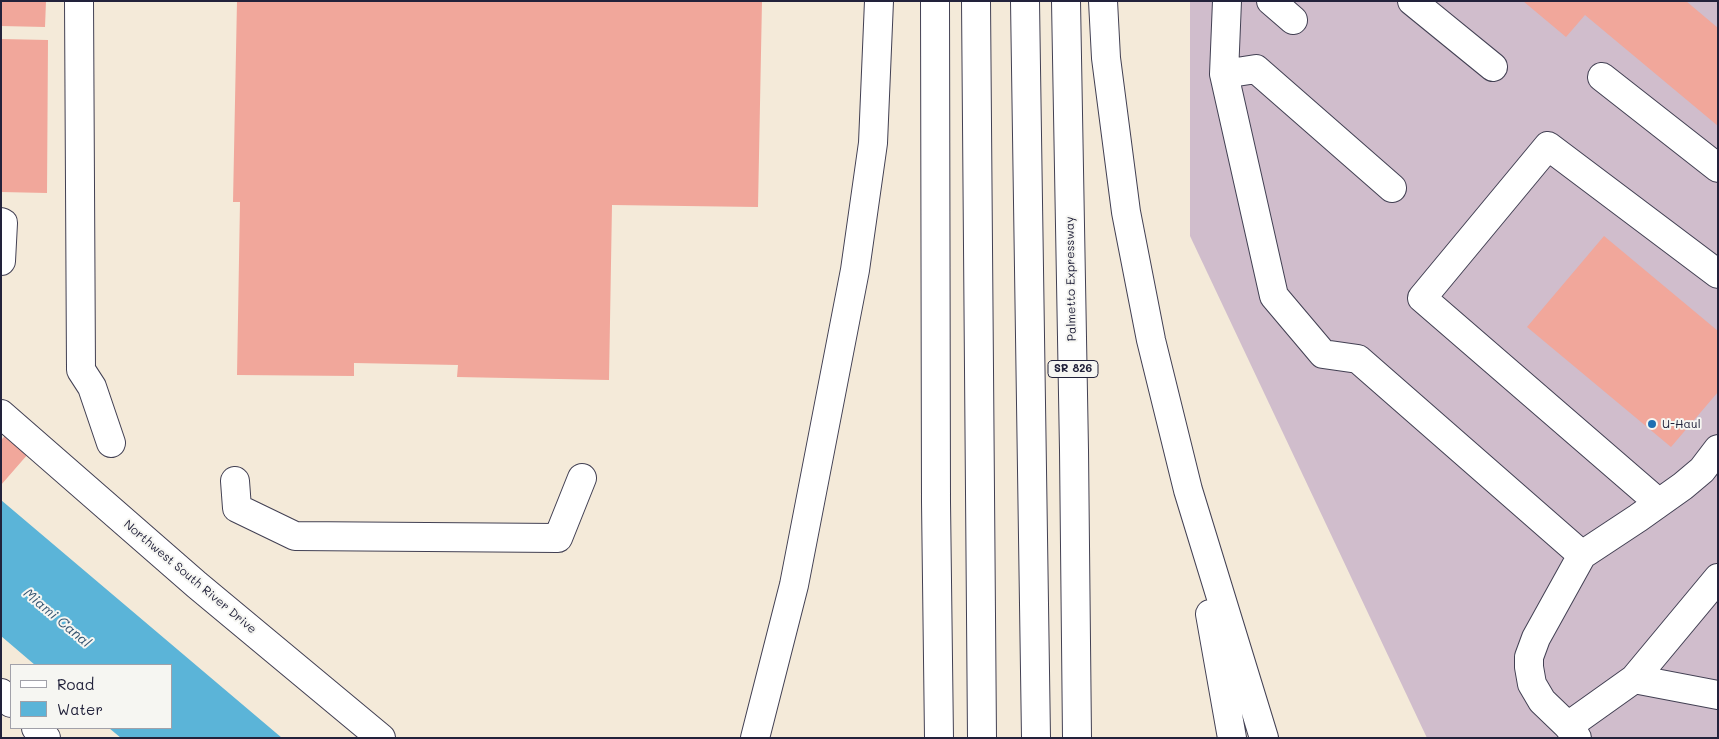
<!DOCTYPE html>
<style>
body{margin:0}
#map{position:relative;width:1719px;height:739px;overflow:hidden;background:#f4ead9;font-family:Mali,sans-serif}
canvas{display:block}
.frame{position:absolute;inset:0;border:2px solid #22223b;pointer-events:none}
.legend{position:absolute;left:10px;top:664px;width:162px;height:65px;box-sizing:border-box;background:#f6f6f2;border:1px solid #a1a1a9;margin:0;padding:6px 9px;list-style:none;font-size:15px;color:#22223b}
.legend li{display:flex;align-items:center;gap:10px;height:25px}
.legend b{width:25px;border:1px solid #a1a1a9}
</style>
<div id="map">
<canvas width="1719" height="739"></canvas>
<div class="frame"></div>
<ul class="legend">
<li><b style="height:6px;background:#fff"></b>Road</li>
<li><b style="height:14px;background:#5bb4d8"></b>Water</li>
</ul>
</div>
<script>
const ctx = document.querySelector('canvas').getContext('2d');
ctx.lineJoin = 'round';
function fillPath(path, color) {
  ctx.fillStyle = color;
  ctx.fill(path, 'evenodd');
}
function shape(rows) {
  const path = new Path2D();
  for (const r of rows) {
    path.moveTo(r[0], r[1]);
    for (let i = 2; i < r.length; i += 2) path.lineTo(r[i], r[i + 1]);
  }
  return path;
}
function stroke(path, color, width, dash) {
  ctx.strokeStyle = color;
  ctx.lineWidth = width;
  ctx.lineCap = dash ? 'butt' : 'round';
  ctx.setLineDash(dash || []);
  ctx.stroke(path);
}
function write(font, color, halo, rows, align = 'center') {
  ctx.font = font + ' Mali,sans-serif';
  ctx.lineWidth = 4;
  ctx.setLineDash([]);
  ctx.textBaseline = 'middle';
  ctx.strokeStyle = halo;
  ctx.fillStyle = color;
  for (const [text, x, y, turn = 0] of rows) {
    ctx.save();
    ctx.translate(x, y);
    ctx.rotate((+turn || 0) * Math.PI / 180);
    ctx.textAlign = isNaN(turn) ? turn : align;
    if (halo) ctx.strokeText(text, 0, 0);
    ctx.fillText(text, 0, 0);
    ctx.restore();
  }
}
fillPath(shape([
 [1190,1,1718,1,1718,738,1427,738,1190,236]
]), '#d0bdcc');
fillPath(shape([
 [1,500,282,738,121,738,109,728,171,728,171,665,35,665,1,636]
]), '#5bb4d8');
fillPath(shape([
 [1,1,46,1,45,27,1,26],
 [237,1,762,1,758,207,612,205,609,380,457,377,458,365,354,363,354,376,237,375,240,202,233,202],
 [1523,1,1686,1,1718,28,1718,126,1585,15,1566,37],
 [1,39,48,40,47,193,1,192],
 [1604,236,1718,331,1718,392,1671,447,1527,327],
 [5,436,28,454,1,485,1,440]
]), '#f1a79b');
const minor = shape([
 [79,1,81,370,92,387,111,443],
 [1271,1,1293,20],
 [1412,1,1493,67],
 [1224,74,1227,1],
 [1602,77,1718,168],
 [1392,188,1256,69,1224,74,1274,296,1323,354,1358,359,1582,555],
 [1,222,3,223,1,261],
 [1,414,197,585,381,738],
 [235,481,237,508,295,536,558,538,582,478],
 [1659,503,1422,298,1548,146,1718,274],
 [1634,679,1718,695],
 [1568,726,1634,679,1718,578],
 [1577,738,1568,726,1542,701,1532,684,1529,667,1529,657,1536,638,1582,555,1638,518,1683,486,1702,470,1718,449]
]);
const highway = shape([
 [935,1,936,502,939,738],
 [976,1,982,738],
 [1025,1,1036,738],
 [1066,1,1074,450,1077,738],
 [1103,1,1106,58,1126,212,1151,340,1188,490,1264,738],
 [1210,614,1232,738],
 [1,693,11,703],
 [36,728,46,738],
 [755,738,794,585,855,270,873,143,879,1]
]);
stroke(minor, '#424053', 30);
stroke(highway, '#424053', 30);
stroke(minor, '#fff', 28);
stroke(highway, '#fff', 28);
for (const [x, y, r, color] of [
 [1652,424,5,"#1f6fb2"]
]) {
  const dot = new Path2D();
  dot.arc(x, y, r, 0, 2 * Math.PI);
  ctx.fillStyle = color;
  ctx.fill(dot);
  stroke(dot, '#f6f6f2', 2);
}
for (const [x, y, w] of [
 [1073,369,50]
]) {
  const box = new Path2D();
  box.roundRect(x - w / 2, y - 8.5, w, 17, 4);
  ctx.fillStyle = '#f6f6f2';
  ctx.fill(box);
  stroke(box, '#22223b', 1);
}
write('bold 11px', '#22223b', null, [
 ["SR 826",1073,369]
]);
write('12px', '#22223b', '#f6f6f2', [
 ["Palmetto Expressway",1071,279,-91],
 ["Northwest South River Drive",190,577,40]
]);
write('12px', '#22223b', '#f6f6f2', [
 ["U-Haul",1662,424]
], 'left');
write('italic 14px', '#365572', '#f6f6f2', [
 ["Miami Canal",57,618,40]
]);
</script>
